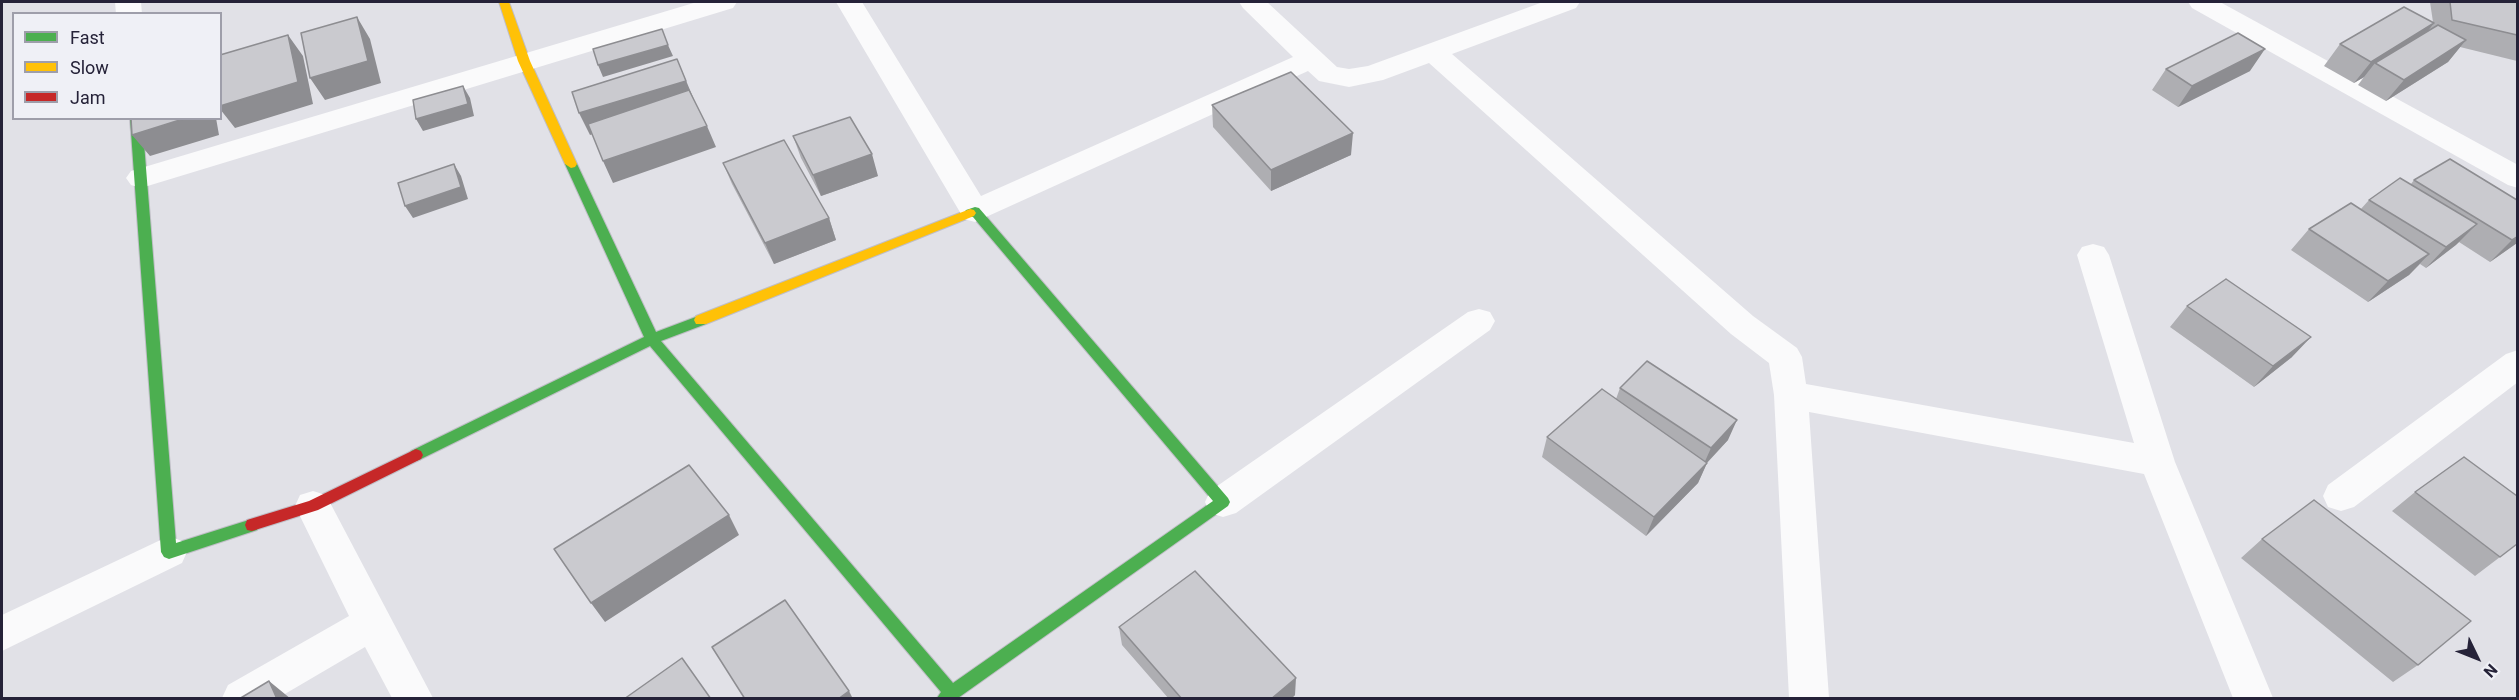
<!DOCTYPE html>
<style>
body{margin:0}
#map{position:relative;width:2519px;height:700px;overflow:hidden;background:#e1e1e7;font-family:Roboto,sans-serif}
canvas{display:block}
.frame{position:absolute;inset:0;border:3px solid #252238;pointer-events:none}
.legend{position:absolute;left:12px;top:12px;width:210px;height:108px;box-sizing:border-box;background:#eff0f6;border:2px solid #9e9eaa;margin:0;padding:8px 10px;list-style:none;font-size:18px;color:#252238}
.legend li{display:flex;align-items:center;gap:12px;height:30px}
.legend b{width:30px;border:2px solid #9e9eaa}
.north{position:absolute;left:2447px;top:628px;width:60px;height:60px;-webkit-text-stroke:4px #eff0f6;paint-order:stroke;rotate:133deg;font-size:16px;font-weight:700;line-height:24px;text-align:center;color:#252238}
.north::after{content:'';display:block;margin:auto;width:21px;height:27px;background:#252238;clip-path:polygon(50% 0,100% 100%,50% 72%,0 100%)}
</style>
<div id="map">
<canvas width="2519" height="700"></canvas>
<div class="frame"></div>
<ul class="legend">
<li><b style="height:8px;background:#4caf50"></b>Fast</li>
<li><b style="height:8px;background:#ffc107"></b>Slow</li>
<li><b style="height:8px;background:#c62828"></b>Jam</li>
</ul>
<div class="north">N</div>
</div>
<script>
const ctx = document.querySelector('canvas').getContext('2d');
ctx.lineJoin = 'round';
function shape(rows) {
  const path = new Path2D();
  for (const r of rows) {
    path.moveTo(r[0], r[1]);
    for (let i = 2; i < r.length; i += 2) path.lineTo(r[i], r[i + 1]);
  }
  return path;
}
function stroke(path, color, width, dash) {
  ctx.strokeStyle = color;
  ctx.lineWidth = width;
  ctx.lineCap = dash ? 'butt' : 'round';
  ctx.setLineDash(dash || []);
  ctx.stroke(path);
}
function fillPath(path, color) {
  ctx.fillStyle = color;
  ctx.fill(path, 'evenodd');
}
const fast = shape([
 [130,118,142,118,176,543,252,519,257,520,259,525,257,530,169,559,164,557,161,552,130,118],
 [571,160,577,164,656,332,701,315,708,320,706,324,661,341,953,683,1213,501,973,217,966,216,964,213,966,210,975,207,979,208,1228,498,1230,502,1228,506,958,698,937,698,941,692,650,346,421,459,416,461,411,459,409,455,411,451,644,337,565,164,571,160]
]);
const slow = shape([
 [499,2,509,2,530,61,577,164,575,167,571,168,565,164,518,61,499,2],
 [970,209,974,210,976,213,974,216,706,324,696,324,694,320,696,316,970,209]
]);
const jam = shape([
 [416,449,421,451,423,455,421,459,318,510,252,531,247,530,245,525,247,520,309,501,416,449]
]);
stroke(fast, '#bfbec6', 2);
stroke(slow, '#bfbec6', 2);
stroke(jam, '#bfbec6', 2);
fillPath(shape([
 [115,2,141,2,142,14,116,14,115,2],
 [697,2,737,2,733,8,141,188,131,185,126,178,131,171,697,2],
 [836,2,862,2,981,196,1293,57,1243,8,1239,2,1267,2,1337,67,1349,69,1368,66,1543,2,1580,2,1576,8,1452,54,1753,316,1797,348,1802,357,1806,384,2134,443,2077,255,2082,247,2093,244,2104,247,2109,255,2175,462,2273,698,2233,698,2144,474,1809,412,1829,698,1789,698,1774,395,1769,363,1731,334,1429,63,1383,80,1349,87,1319,81,1308,71,975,222,964,219,836,2],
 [2188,2,2220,2,2518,165,2518,188,2508,185,2192,8,2188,2],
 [1479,309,1490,312,1495,321,1490,330,1236,513,1223,517,1210,513,1205,502,1210,491,1468,312,1479,309],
 [2518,350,2518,382,2354,507,2341,511,2328,507,2323,496,2328,485,2506,354,2518,350],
 [313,491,326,495,433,698,392,698,365,647,278,698,222,698,228,685,349,616,295,506,300,495,313,491],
 [169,536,182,541,187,552,182,563,2,651,2,615,169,536]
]), '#fafafb');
fillPath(fast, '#4caf50');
fillPath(slow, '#ffc107');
fillPath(jam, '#c62828');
fillPath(shape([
 [2430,2,2517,2,2517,61,2460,47,2448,62,2386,101,2358,85,2364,77,2354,83,2324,66,2340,44,2433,22],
 [2166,69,2250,71,2178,107,2152,90],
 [1212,105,1351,155,1271,191,1213,127],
 [793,136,878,176,821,196,801,158],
 [723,163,829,218,836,240,774,264,732,184],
 [2414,180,2517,243,2490,262,2459,242,2426,268,2420,264,2409,275,2368,302,2291,250,2309,229,2360,210,2369,200,2411,184],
 [2187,306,2292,357,2254,387,2170,327],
 [1620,388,1728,440,1707,463,1698,483,1646,536,1542,457,1547,437,1616,399],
 [2415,492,2500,557,2475,576,2392,511],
 [2262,539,2418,665,2393,682,2241,558],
 [1119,627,1295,695,1291,699,1169,699,1122,645]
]), '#aeaeb2');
fillPath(shape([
 [357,17,370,39,381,83,325,100,310,78],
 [2434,23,2417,45,2375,63,2364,77,2354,83,2371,62],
 [288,35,303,56,313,104,235,128,220,109,220,106],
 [2466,40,2448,62,2386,101,2404,80],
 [668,45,673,56,603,77,598,65],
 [2265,49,2250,71,2178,107,2192,86],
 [677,59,695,102,590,135,579,113],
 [463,86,470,98,474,116,423,131,416,119],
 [186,118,216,118,219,135,150,156,132,135],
 [707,126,716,147,613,183,603,161],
 [1353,133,1351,155,1271,191,1271,170],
 [872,154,878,176,821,196,813,175],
 [454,164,461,176,468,199,413,218,405,206],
 [829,218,836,240,774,264,765,243],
 [2477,224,2456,245,2426,268,2446,247],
 [2517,237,2517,243,2490,262,2512,240],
 [2429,254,2409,275,2368,302,2388,281],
 [2311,337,2292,357,2254,387,2273,366],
 [1737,420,1728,440,1702,468,1711,448],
 [1707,463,1698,483,1646,536,1654,517],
 [729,515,739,535,605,622,591,603],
 [1296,678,1295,695,1291,699,1271,699],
 [269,681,291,699,277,699],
 [849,691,853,699,838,699]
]), '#8d8d91');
const building = shape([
 [2450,2,2517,2,2517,35,2452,20,2450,2],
 [2404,7,2434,23,2371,62,2340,44,2404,7],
 [357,17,368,61,310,78,301,33,357,17],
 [2438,25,2466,40,2404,80,2375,63,2438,25],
 [662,29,668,45,598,65,593,49,662,29],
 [2238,33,2265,49,2192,86,2166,69,2238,33],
 [288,35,298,82,220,106,220,55,288,35],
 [677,59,686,81,579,113,572,92,677,59],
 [1291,72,1353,133,1271,170,1212,105,1291,72],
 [463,86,468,104,416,119,413,100,463,86],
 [689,90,707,126,603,161,588,124,689,90],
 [850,117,872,154,813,175,793,136,850,117],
 [131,118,186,118,132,135,131,118],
 [784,140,829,218,765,243,723,163,784,140],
 [2450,159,2517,200,2517,237,2512,240,2414,180,2450,159],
 [454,164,461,187,405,206,398,183,454,164],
 [2400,178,2477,224,2446,247,2369,200,2400,178],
 [2351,203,2429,254,2388,281,2309,229,2351,203],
 [2226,279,2311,337,2273,366,2187,306,2226,279],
 [1647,361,1737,420,1711,448,1620,388,1647,361],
 [1602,389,1707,463,1654,517,1547,437,1602,389],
 [2464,457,2517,496,2517,544,2500,557,2415,492,2464,457],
 [689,465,729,515,591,603,554,549,689,465],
 [2314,500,2471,621,2418,665,2262,539,2314,500],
 [1195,571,1296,678,1271,699,1182,699,1119,627,1195,571],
 [785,600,849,691,838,699,745,699,712,647,785,600],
 [682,658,711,699,624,699,682,658],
 [269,681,277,699,239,699,269,681]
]);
fillPath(building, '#cacacf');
stroke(building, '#8d8d91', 1.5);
</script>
